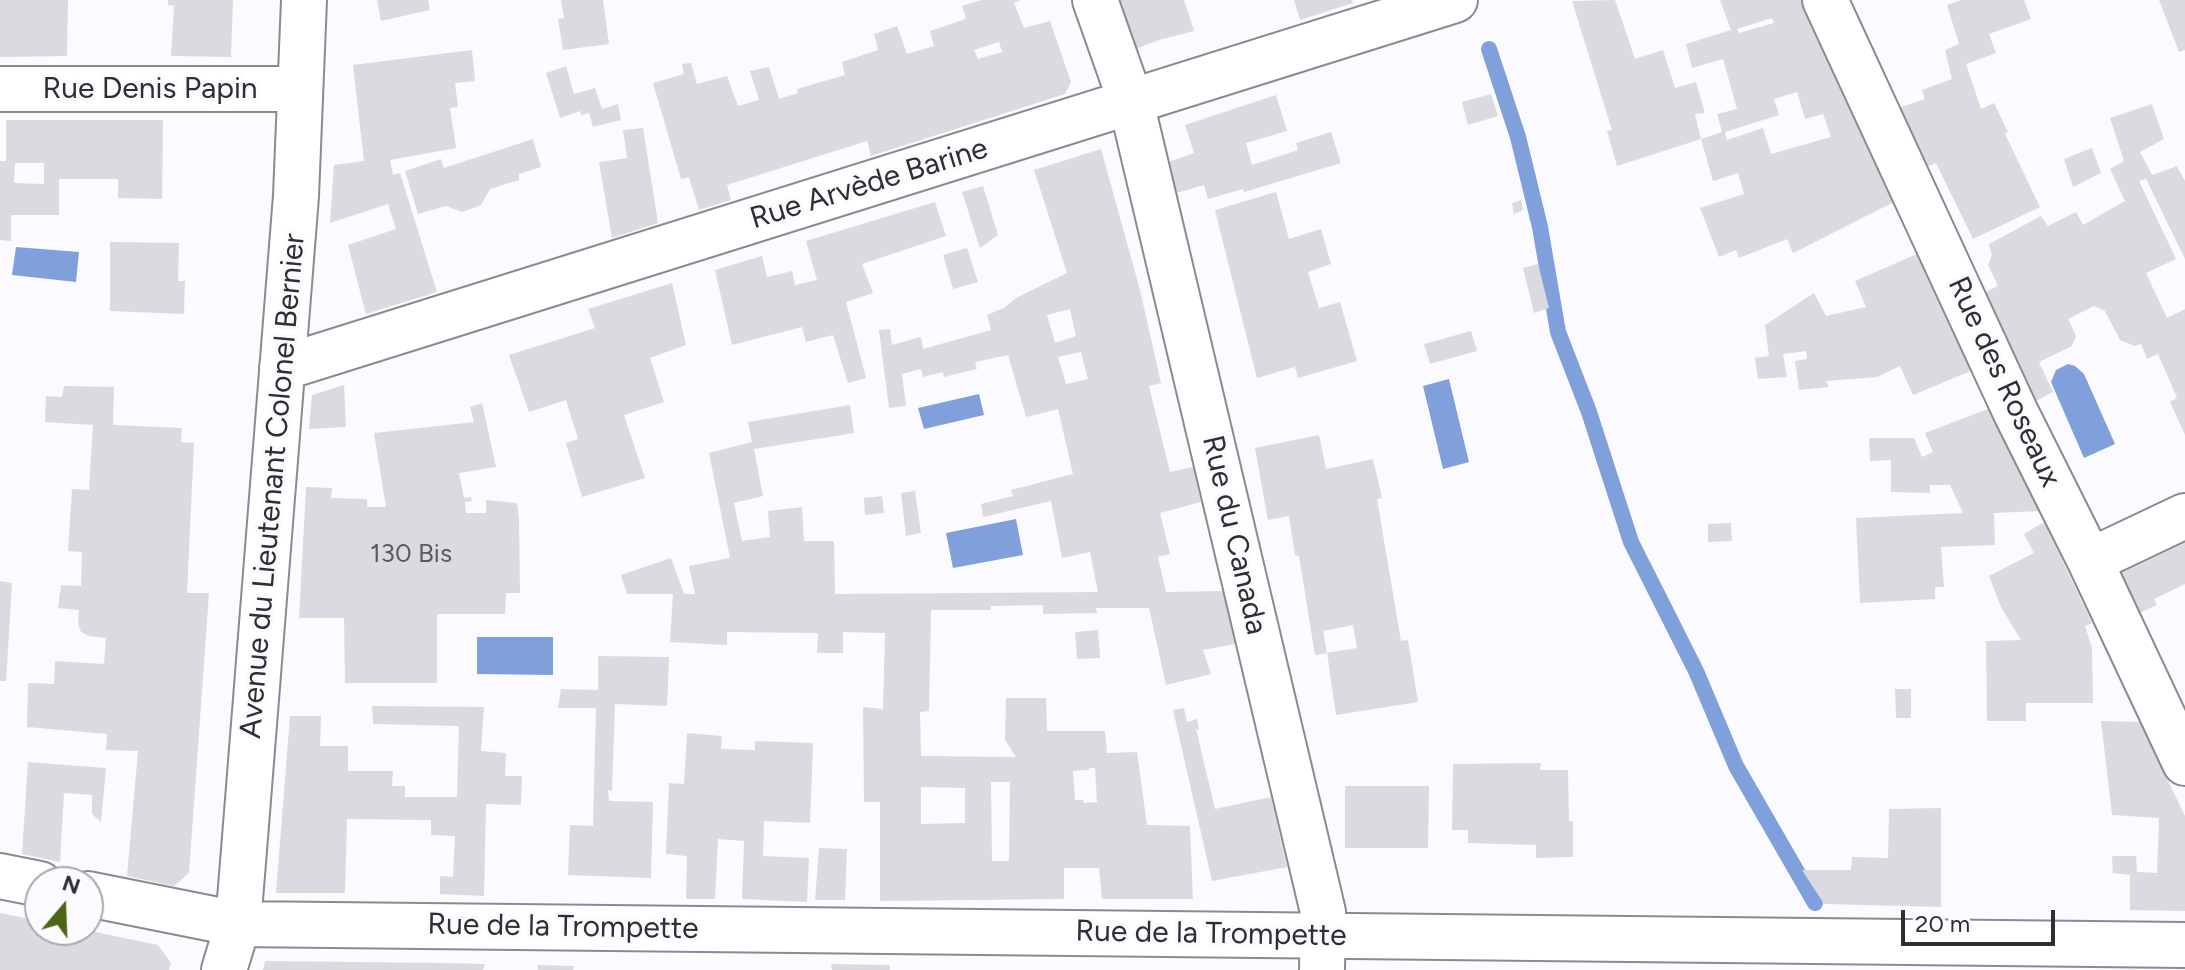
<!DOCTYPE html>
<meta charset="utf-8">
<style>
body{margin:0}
#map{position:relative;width:2185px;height:970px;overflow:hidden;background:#fafaff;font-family:Figtree,sans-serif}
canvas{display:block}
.north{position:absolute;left:24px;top:866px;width:80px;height:80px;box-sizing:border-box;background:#fafaff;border:2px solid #a9a9ad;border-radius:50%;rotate:19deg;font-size:22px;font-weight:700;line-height:32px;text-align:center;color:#2f2f32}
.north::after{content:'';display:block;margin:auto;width:28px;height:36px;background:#4d6616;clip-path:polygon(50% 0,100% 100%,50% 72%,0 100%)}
.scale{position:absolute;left:1901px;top:910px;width:154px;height:36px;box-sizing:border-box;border:4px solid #2f2f32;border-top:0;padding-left:10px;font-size:24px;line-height:28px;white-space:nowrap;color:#2f2f32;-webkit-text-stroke:6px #fafaff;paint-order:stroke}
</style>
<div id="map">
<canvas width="2185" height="970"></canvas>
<div class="north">N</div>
<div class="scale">20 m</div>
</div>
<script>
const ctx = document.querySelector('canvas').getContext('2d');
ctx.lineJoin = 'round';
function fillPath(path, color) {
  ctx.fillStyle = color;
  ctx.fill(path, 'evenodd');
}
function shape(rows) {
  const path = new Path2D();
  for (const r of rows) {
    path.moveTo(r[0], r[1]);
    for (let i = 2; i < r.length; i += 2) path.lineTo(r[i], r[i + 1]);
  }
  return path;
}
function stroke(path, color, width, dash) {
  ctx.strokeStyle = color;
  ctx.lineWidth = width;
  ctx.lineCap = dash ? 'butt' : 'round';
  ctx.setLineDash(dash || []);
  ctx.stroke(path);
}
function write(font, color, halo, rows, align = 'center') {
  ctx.font = font + ' Figtree,sans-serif';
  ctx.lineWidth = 7;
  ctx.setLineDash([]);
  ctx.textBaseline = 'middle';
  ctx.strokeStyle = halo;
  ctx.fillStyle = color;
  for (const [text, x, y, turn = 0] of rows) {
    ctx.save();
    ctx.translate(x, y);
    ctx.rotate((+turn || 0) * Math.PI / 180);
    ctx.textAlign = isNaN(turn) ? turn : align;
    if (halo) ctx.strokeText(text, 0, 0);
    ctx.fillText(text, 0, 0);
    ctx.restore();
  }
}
fillPath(shape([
 [16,247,79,252,76,282,12,275],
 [2068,364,2075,366,2084,374,2115,444,2084,458,2051,382,2056,370],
 [1449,379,1469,462,1443,469,1423,386],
 [979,394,984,415,924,429,918,408],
 [1016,519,1023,555,953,568,946,533],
 [477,637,553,637,553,675,477,674]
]), '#80a0dc');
stroke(shape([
 [1489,49,1518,137,1540,227,1558,332,1589,412,1631,542,1696,671,1736,766,1815,903]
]), '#80a0dc', 16);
fillPath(shape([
 [0,0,68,0,67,56,0,57],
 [168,0,233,0,231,57,171,56,174,6,168,5],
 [377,0,428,0,430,10,381,21],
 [561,0,603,0,609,44,563,50,558,19,564,18],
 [981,0,1021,0,1014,3,1024,28,1050,21,1071,82,1065,94,871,156,867,141,727,185,731,200,699,210,689,177,681,179,653,83,684,74,682,64,691,63,697,84,727,76,738,106,759,100,750,71,769,67,779,99,798,93,797,89,845,75,842,62,878,50,874,34,897,26,907,54,934,46,930,31,966,19,962,6],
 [999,42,1002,52,978,59,974,50],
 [1108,0,1184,0,1194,31,1162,39,1127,52],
 [1294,0,1352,0,1353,3,1300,20],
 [1615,0,1635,59,1663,50,1675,88,1696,82,1705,113,1695,114,1701,139,1722,132,1717,114,1737,109,1723,59,1692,68,1686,44,1731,30,1720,0,1801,0,1894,202,1793,253,1787,239,1739,258,1736,250,1719,257,1700,208,1744,194,1738,173,1713,181,1701,139,1617,166,1607,131,1612,130,1572,1],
 [1772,18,1774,23,1739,33,1737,29],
 [1797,92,1805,119,1823,114,1831,137,1771,154,1763,128,1727,140,1725,132,1779,115,1774,99],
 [1961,0,2024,0,2031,19,1989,34,1996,53,1966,64,1981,109,1994,103,2008,132,2005,134,2040,207,1973,239,1936,163,1922,169,1895,109,1925,99,1922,90,1952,79,1945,50,1959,44,1947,5],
 [2159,0,2185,0,2185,50,2179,52],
 [472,50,475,81,455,83,458,107,450,108,456,148,390,160,393,175,400,173,437,292,366,314,348,245,396,229,388,204,330,223,334,165,364,161,353,65],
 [566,66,574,94,595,88,602,109,618,104,621,120,593,127,589,113,581,115,580,111,560,118,546,73],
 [1491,94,1498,116,1468,125,1462,102],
 [1276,95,1287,131,1246,143,1252,165,1298,150,1296,143,1331,132,1341,163,1244,192,1243,189,1208,199,1204,185,1173,194,1166,163,1194,153,1185,125],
 [2152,104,2164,139,2140,152,2152,175,2177,166,2185,181,2185,259,2146,179,2139,181,2176,259,2146,273,2167,318,2185,309,2185,435,2170,402,2177,398,2158,354,2147,359,2141,344,2135,346,2120,340,2105,311,2094,306,2068,319,2076,336,2072,346,2039,362,2053,392,2032,403,1981,294,1998,286,1988,265,1992,255,1989,244,2041,216,2048,226,2076,212,2083,225,2125,201,2110,169,2124,161,2110,118],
 [6,120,163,120,162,199,118,198,118,179,59,179,59,215,11,215,11,241,0,240,0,161,6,161],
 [15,163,44,163,44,184,14,183],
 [643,128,658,223,612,238,599,162,627,158,623,130],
 [533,139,541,167,519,174,519,180,490,189,481,205,462,212,446,206,418,214,405,171,441,159,444,168],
 [2092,148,2101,173,2073,187,2064,159],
 [1101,149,1140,290,1161,383,1149,386,1170,472,1193,467,1201,502,1160,513,1170,554,1158,557,1166,592,1223,591,1235,644,1203,650,1211,674,1166,685,1149,608,1096,608,1097,613,1043,614,1043,605,991,606,991,610,931,610,929,711,920,712,921,756,1016,757,1005,740,1006,698,1046,698,1047,731,1105,731,1107,753,1137,752,1147,825,1190,826,1193,899,1102,899,1099,868,1064,868,1064,899,880,901,880,802,864,802,863,707,883,709,885,633,843,632,843,653,817,653,818,633,727,632,727,645,670,642,673,594,627,594,621,575,671,558,684,594,695,594,689,566,730,558,709,453,752,442,748,422,850,405,854,433,754,449,763,496,734,503,742,541,770,537,768,511,802,507,804,541,834,541,835,594,1098,592,1090,552,1062,558,1051,501,983,517,981,504,1013,496,1011,490,1073,474,1058,409,1026,417,1008,355,975,362,977,369,944,377,943,372,923,377,921,369,902,374,906,406,889,408,879,330,890,329,892,345,921,337,923,349,991,330,987,315,1004,308,1016,298,1067,273,1034,170],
 [1070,309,1076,336,1055,343,1047,315],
 [1081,352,1088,379,1066,384,1058,357],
 [1090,768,1095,768,1097,802,1084,803,1083,800,1075,800,1073,771,1088,770],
 [991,782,1010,782,1009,861,992,861],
 [921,787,965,788,965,823,921,824],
 [983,186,998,235,980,248,962,192],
 [1276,192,1289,239,1321,229,1331,264,1308,272,1319,308,1340,302,1357,361,1298,378,1295,367,1257,378,1215,210],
 [1521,200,1523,210,1514,214,1512,203],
 [935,202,946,236,862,264,873,293,846,302,866,378,848,383,833,335,806,342,802,327,732,345,715,270,762,256,767,277,792,271,795,285,817,280,806,241],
 [110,242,179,243,178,281,185,281,184,314,110,311],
 [967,248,978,282,953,289,943,255],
 [1919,253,1973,370,1913,395,1900,366,1877,377,1827,381,1828,387,1799,390,1795,361,1807,359,1806,351,1783,354,1787,377,1758,379,1755,358,1769,356,1765,325,1814,293,1826,316,1866,307,1855,281],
 [1538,264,1549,308,1534,313,1523,268],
 [672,283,686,345,650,358,664,402,624,415,645,478,582,497,566,443,578,439,566,400,529,412,509,355,595,328,588,309],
 [1471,331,1477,351,1430,364,1424,344],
 [344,385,346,427,309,429,312,395],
 [64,386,114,387,113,425,182,428,181,442,194,443,187,593,209,593,189,873,174,886,127,876,138,751,106,750,107,734,27,727,28,683,54,684,55,661,104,664,106,638,89,636,81,632,78,624,79,610,58,608,61,585,81,586,82,552,68,551,72,489,89,490,93,425,45,422,46,396,62,397],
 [482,403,496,467,459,473,464,498,471,497,472,501,465,502,466,513,486,513,486,500,517,503,519,520,520,593,506,593,505,614,437,614,437,683,345,683,344,618,299,618,306,487,332,488,331,498,367,499,367,507,386,507,374,433,474,422,470,407],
 [1991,408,2039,511,1994,513,1995,545,1941,547,1944,587,1935,587,1935,599,1860,603,1856,518,1963,513,1950,485,1930,485,1930,493,1891,492,1891,460,1870,461,1869,438,1914,438,1922,457,1933,452,1925,433],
 [1319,435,1326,469,1373,459,1382,498,1377,499,1401,641,1408,640,1418,702,1336,715,1327,653,1357,648,1353,625,1323,631,1327,653,1315,655,1299,556,1295,555,1289,516,1268,520,1255,448],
 [915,491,921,533,906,536,901,493],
 [882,496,884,513,865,515,864,498],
 [2044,522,2092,623,2085,626,2092,648,2093,703,2026,703,2026,721,1987,721,1986,641,2021,640,2001,607,1989,576,2034,553,2024,534],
 [1731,523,1732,541,1708,542,1708,524],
 [2185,543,2185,584,2154,599,2157,605,2135,615,2117,575],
 [0,581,12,583,6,681,0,681],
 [1098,630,1100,658,1077,659,1075,632],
 [598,656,669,657,667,706,615,704,612,791,608,790,609,801,653,802,651,878,568,875,570,825,593,826,596,708,558,708,561,689,598,690],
 [1895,689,1911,689,1911,718,1896,718],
 [372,706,484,707,481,751,506,753,505,776,522,776,521,805,486,804,484,896,440,894,440,876,453,877,455,836,431,835,431,820,347,819,345,893,276,893,290,716,321,716,320,746,348,746,348,771,393,771,392,786,405,786,405,797,457,797,459,726,373,724],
 [1184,708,1187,722,1197,719,1199,730,1196,729,1215,809,1271,797,1287,867,1212,881,1173,710],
 [2101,721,2140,722,2185,816,2185,911,2130,910,2130,875,2113,873,2112,856,2136,856,2137,872,2157,873,2159,818,2112,815],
 [687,733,722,736,721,749,755,750,755,741,813,743,810,823,764,821,763,856,809,858,807,902,742,899,744,841,718,839,715,899,686,899,687,856,666,854,669,783,684,784],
 [28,762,106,768,101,822,92,814,92,795,64,793,60,862,22,854],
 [1541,763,1540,770,1568,770,1569,821,1573,821,1573,857,1536,858,1536,845,1468,843,1468,830,1452,830,1453,764],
 [1345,786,1429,786,1428,848,1345,848],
 [1941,808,1941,907,1824,904,1802,870,1851,870,1852,857,1888,858,1889,809],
 [819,848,847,849,845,900,815,900],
 [0,913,40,921,40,930,86,930,158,945,171,963,169,970,0,970],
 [265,961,443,963,485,964,483,970,263,970],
 [831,964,890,965,890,970,832,970],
 [538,965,574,966,573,970,538,970]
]), '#dadae1');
const minor = shape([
 [1095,0,1131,102,1323,912,1322,970],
 [1825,0,2016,413,2090,561,2185,763],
 [0,89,300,89],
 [282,368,1455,0],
 [2090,561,2185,516],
 [0,876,40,884],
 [88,894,238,924,2185,945],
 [224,970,238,924,244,850,296,196,304,0]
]);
stroke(minor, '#8a8a91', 48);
stroke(minor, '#fff', 44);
write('26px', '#5a5a5e', null, [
 ["130 Bis",411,554]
]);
write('30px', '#2f2f32', '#fafaff', [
 ["Rue Denis Papin",150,89],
 ["Rue Arvède Barine",869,184,-17],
 ["Rue des Roseaux",2004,382,65],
 ["Avenue du Lieutenant Colonel Bernier",273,486,-85],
 ["Rue du Canada",1234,535,77],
 ["Rue de la Trompette",563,927,1],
 ["Rue de la Trompette",1211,934,1]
]);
</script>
